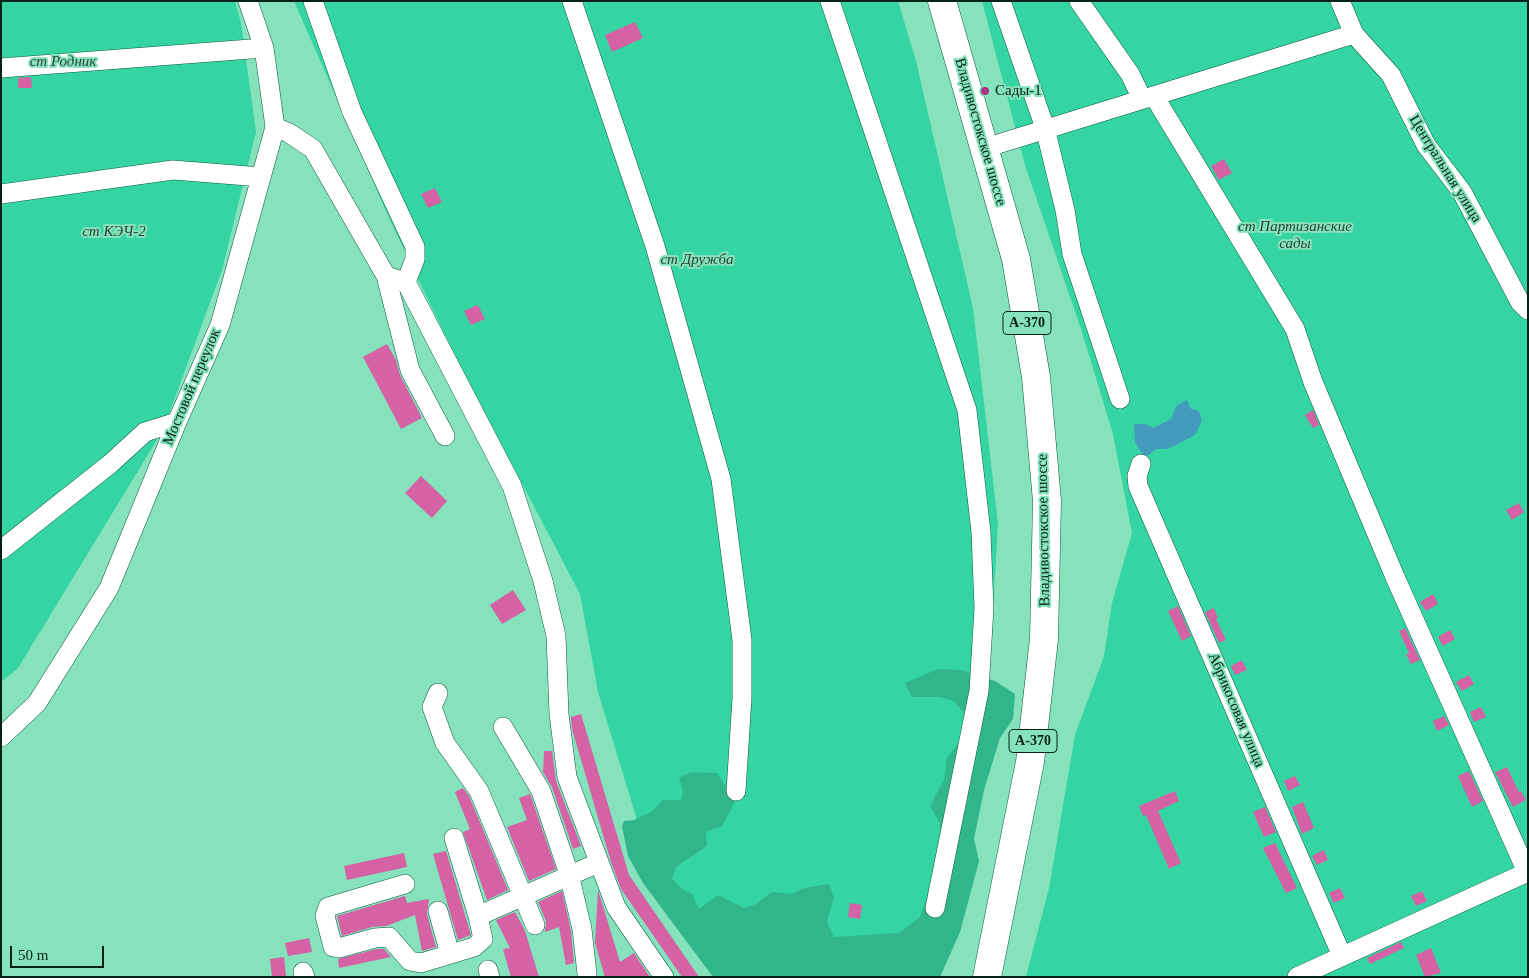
<!DOCTYPE html>
<meta charset="utf-8">
<style>
body{margin:0}
#map{position:relative;width:1529px;height:978px;overflow:hidden;background:#86e1bd;font-family:Georgia,serif}
canvas{display:block}
.frame{position:absolute;inset:0;border:2px solid #042217;pointer-events:none}
.scale{position:absolute;left:10px;top:946px;width:94px;height:22px;box-sizing:border-box;border:2px solid #042217;border-top:0;padding-left:6px;font-size:15px;line-height:18px;white-space:nowrap;color:#042217;-webkit-text-stroke:4px #86e1bd;paint-order:stroke}
</style>
<div id="map">
<canvas width="1529" height="978"></canvas>
<div class="frame"></div>
<div class="scale">50 m</div>
</div>
<script>
const ctx = document.querySelector('canvas').getContext('2d');
ctx.lineJoin = 'round';
function fillPath(path, color) {
  ctx.fillStyle = color;
  ctx.fill(path, 'evenodd');
}
function shape(rows) {
  const path = new Path2D();
  for (const r of rows) {
    path.moveTo(r[0], r[1]);
    for (let i = 2; i < r.length; i += 2) path.lineTo(r[i], r[i + 1]);
  }
  return path;
}
function stroke(path, color, width, dash) {
  ctx.strokeStyle = color;
  ctx.lineWidth = width;
  ctx.lineCap = dash ? 'butt' : 'round';
  ctx.setLineDash(dash || []);
  ctx.stroke(path);
}
function write(font, color, halo, rows, align = 'center') {
  ctx.font = font + ' Georgia,serif';
  ctx.lineWidth = 4;
  ctx.setLineDash([]);
  ctx.textBaseline = 'middle';
  ctx.strokeStyle = halo;
  ctx.fillStyle = color;
  for (const [text, x, y, turn = 0] of rows) {
    ctx.save();
    ctx.translate(x, y);
    ctx.rotate((+turn || 0) * Math.PI / 180);
    ctx.textAlign = isNaN(turn) ? turn : align;
    if (halo) ctx.strokeText(text, 0, 0);
    ctx.fillText(text, 0, 0);
    ctx.restore();
  }
}
fillPath(shape([
 [1,1,235,1,241,23,256,132,222,270,163,430,18,668,1,682],
 [294,1,898,1,916,61,973,308,998,524,987,711,937,967,755,977,645,846,598,692,580,594,456,358,389,218],
 [982,1,1528,1,1528,977,1026,977,1049,888,1075,735,1104,656,1112,603,1132,533,1113,434,1081,329,1025,165]
]), '#34d5a2');
fillPath(shape([
 [938,669,962,670,995,681,1015,694,1013,719,1000,738,984,790,974,839,979,861,960,932,940,977,713,977,643,883,628,856,622,826,624,821,634,820,651,812,663,800,681,800,683,792,679,778,691,772,717,773,735,802,722,826,706,832,707,846,676,867,672,878,681,888,692,894,699,909,718,895,744,908,756,904,772,892,791,894,804,888,829,884,834,897,827,922,834,937,899,933,920,917,928,893,933,866,940,842,940,823,930,806,944,780,947,757,961,741,967,717,954,701,940,697,912,697,905,683]
]), '#31b58a');
fillPath(shape([
 [1187,400,1191,409,1199,411,1202,421,1195,435,1168,449,1156,449,1149,455,1143,456,1135,442,1134,424,1146,424,1153,428,1171,419,1176,406]
]), '#449bbd');
fillPath(shape([
 [635,22,643,38,612,52,605,35],
 [31,77,32,88,18,88,18,78],
 [1224,159,1232,173,1219,180,1211,166],
 [435,188,442,202,428,208,421,194],
 [478,305,485,319,471,325,464,311],
 [387,344,396,360,400,375,422,418,401,429,363,357],
 [1313,410,1319,425,1313,428,1305,415],
 [421,476,447,501,432,518,405,493],
 [1519,503,1524,512,1512,520,1506,510],
 [513,590,526,610,502,624,490,605],
 [1433,594,1438,604,1426,611,1420,602],
 [1178,606,1191,636,1182,641,1168,611],
 [1214,608,1218,618,1216,619,1226,640,1219,643,1205,612],
 [1405,628,1420,660,1411,664,1406,654,1409,653,1399,631],
 [1450,630,1455,639,1443,646,1438,637],
 [1242,660,1247,670,1235,675,1231,666],
 [1469,675,1474,684,1462,691,1456,682],
 [1481,707,1486,717,1474,722,1470,712],
 [581,714,629,875,699,977,682,977,621,889,611,862,572,729,571,717],
 [1444,716,1449,725,1437,731,1433,721],
 [544,751,552,751,556,781,581,846,573,849,552,787,543,772],
 [1507,767,1519,792,1521,791,1526,800,1513,807,1495,772],
 [1469,771,1483,801,1472,807,1458,776],
 [1295,776,1300,785,1288,791,1284,781],
 [463,788,469,796,508,890,487,900,463,832,470,829,455,792],
 [1175,791,1179,801,1158,811,1181,863,1169,869,1146,815,1143,816,1139,806],
 [530,794,556,869,529,881,507,827,527,820,519,798],
 [1303,802,1314,828,1302,834,1292,807],
 [1265,807,1276,832,1264,837,1253,812],
 [1275,843,1297,888,1286,893,1263,848],
 [1324,850,1328,860,1317,865,1312,856],
 [446,851,471,935,458,940,433,854],
 [404,853,407,867,347,880,344,866],
 [1340,888,1345,898,1334,903,1329,893],
 [598,890,620,962,634,953,650,977,605,977,595,943],
 [562,891,571,931,574,963,566,965,559,927,545,932,546,921,538,902],
 [1422,891,1427,901,1416,906,1411,896],
 [405,896,407,903,429,899,427,914,436,947,422,951,415,915,386,926,372,927,342,936,337,916],
 [850,903,862,905,860,919,848,917],
 [515,912,525,931,539,977,511,977,503,949,510,948,496,920],
 [309,938,312,952,288,956,285,943],
 [1401,942,1404,948,1370,964,1367,958],
 [1431,948,1441,973,1425,977,1416,955],
 [377,949,384,949,391,957,339,968,338,959],
 [284,957,286,977,272,977,270,959]
]), '#d462a4');
const minor = shape([
 [313,1,352,112,415,247,415,259,406,282],
 [572,1,655,246,721,479,742,640,742,698,736,791],
 [830,1,967,410,981,532,984,608,979,691,935,908],
 [1001,1,1045,128,1065,210,1072,254,1120,399],
 [1079,1,1130,74,1142,99],
 [1340,1,1354,34,1391,75,1426,145,1462,192,1520,302,1528,310],
 [1,68,264,48],
 [1154,96,1295,329,1313,382,1395,577,1527,872],
 [275,127,289,133,313,149,386,276,406,282,512,486,543,581,556,636,559,714,567,777,616,907,664,977],
 [985,148,1354,34],
 [1,194,173,170,261,177],
 [386,276,410,370,445,436],
 [1141,464,1137,476,1138,486,1342,956],
 [1,550,110,464,145,432,177,422],
 [438,693,432,707,445,743,479,791,535,925],
 [503,727,541,791,569,874,582,929,587,974],
 [1,737,37,703,109,588,177,422,220,325,275,127,264,48,248,1],
 [454,838,478,916],
 [405,884,328,907,325,916,333,947,339,948,375,938,389,937,410,961,421,963,474,947,483,939,478,916,598,863],
 [438,911,450,954],
 [488,970,490,977],
 [303,972,305,977],
 [1297,977,1528,872]
]);
const highway = shape([
 [942,1,1016,259,1036,377,1047,501,1044,639,1030,762,987,977]
]);
stroke(minor, '#0a5b43', 20);
stroke(highway, '#0a5b43', 29);
stroke(minor, '#fff', 19);
stroke(highway, '#fff', 28);
for (const [x, y, r, color] of [
 [985,91,5,"#ae307f"]
]) {
  const dot = new Path2D();
  dot.arc(x, y, r, 0, 2 * Math.PI);
  ctx.fillStyle = color;
  ctx.fill(dot);
  stroke(dot, '#86e1bd', 2);
}
for (const [x, y, w] of [
 [1027,323,48],
 [1033,741,48]
]) {
  const box = new Path2D();
  box.roundRect(x - w / 2, y - 11.5, w, 23, 4);
  ctx.fillStyle = '#86e1bd';
  ctx.fill(box);
  stroke(box, '#042217', 1);
}
write('bold 14px', '#042217', null, [
 ["А-370",1027,323],
 ["А-370",1033,741]
]);
write('italic 15px', '#294439', '#86e1bd', [
 ["ст Родник",63,62],
 ["ст Партизанские",1295,227],
 ["сады",1295,244],
 ["ст КЭЧ-2",114,232],
 ["ст Дружба",697,260]
]);
write('15px', '#042217', '#86e1bd', [
 ["Сады-1",995,91]
], 'left');
write('15px', '#042217', '#86e1bd', [
 ["Владивостокское шоссе",980,132,74],
 ["Центральная улица",1445,169,58],
 ["Мостовой переулок",192,387,-67],
 ["Владивостокское шоссе",1044,530,-91],
 ["Абрикосовая улица",1236,710,67]
]);
</script>
